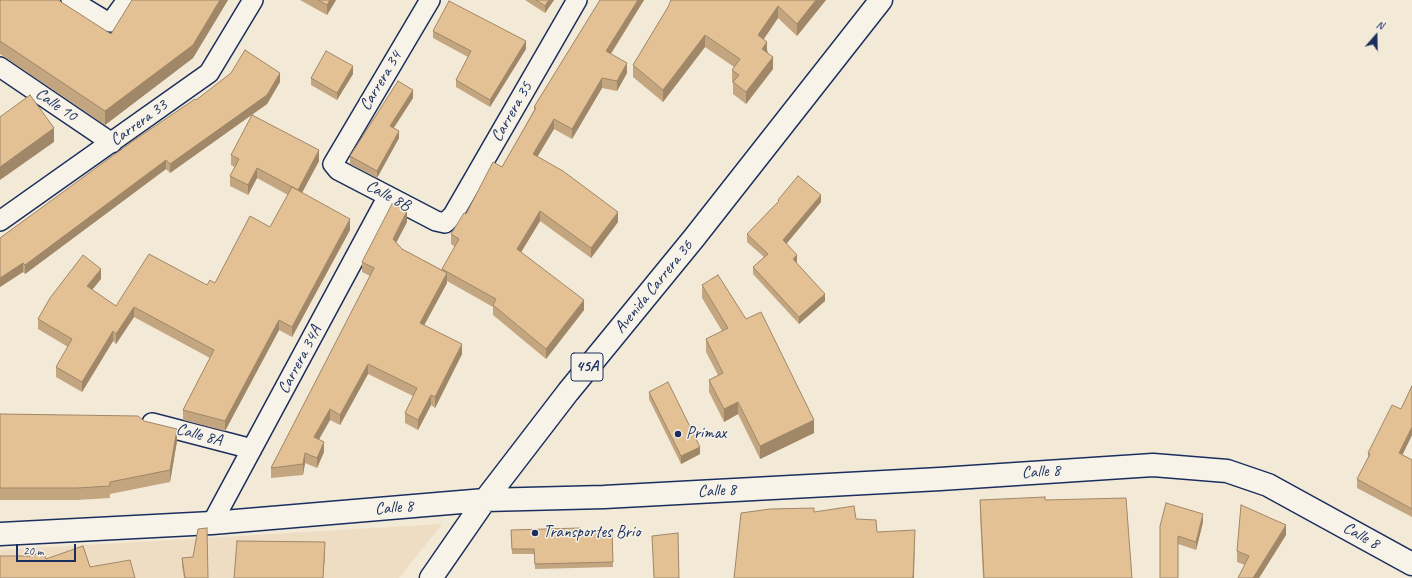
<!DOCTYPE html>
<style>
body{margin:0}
#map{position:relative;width:1412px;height:578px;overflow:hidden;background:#f3e9d7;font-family:Caveat,sans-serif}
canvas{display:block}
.north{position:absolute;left:1356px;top:16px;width:40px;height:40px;-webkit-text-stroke:3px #f7f3e8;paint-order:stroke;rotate:20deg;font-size:11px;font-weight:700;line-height:16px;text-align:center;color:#1b2f5e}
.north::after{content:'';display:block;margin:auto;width:14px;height:18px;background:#1b2f5e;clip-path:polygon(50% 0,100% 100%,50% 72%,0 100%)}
.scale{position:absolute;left:16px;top:544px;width:60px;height:18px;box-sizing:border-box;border:2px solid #1b2f5e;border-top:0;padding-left:5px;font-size:12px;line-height:14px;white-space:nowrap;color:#1b2f5e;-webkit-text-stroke:3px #f7f3e8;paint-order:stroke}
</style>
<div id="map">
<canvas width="1412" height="578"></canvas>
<div class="north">N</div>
<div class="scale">20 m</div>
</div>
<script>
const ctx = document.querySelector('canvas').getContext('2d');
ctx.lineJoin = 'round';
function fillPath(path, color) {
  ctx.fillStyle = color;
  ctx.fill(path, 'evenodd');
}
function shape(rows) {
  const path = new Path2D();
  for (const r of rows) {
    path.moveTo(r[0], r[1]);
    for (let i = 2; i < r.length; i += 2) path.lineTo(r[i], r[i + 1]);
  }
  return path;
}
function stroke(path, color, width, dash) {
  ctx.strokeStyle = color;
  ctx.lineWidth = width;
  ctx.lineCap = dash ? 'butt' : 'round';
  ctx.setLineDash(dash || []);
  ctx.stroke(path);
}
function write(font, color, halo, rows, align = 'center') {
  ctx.font = font + ' Caveat,sans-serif';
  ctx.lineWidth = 3;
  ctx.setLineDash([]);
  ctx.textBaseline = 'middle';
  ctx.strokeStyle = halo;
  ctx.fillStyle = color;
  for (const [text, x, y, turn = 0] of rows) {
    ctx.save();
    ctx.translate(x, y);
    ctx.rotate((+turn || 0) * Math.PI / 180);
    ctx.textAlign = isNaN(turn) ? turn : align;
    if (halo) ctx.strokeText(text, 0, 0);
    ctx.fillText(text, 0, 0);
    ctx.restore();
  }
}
fillPath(shape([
 [442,524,399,578,0,578,0,550]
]), '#eeddc3');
const minor = shape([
 [71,0,104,20,111,22,127,0],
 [430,0,333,164,338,170,436,221,445,223,453,215,577,0],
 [0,67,112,143],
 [0,221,209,73,253,0],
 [152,423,252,449],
 [212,523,388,196]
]);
const major = shape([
 [0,534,212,523,485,500,604,497,940,479,1153,465,1227,471,1268,485,1412,564],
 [431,578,485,500,568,392,694,238,881,0]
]);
stroke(minor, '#1b2f5e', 22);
stroke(major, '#1b2f5e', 25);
stroke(minor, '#f7f3e8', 19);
stroke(major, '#f7f3e8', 22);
fillPath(shape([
 [0,0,111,34,132,0,228,0,193,58,105,125,6,58,0,54],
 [300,0,336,0,327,15],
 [525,0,554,0,545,13],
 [600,0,644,0,611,54,627,73,617,91,602,88,572,139,554,129,537,157,618,222,591,258,540,221,521,252,584,310,546,359,493,315,493,307,447,281,447,283,424,325,462,354,435,408,431,405,418,430,405,423,405,413,413,396,368,374,340,425,330,420,319,439,324,452,317,468,305,463,303,475,271,478,271,468,370,276,362,272,362,262,407,222,396,242,402,249,442,270,442,269,455,247,451,244,451,234,502,167,534,110,534,107],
 [826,0,797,36,778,18,764,39,773,69,746,104,733,94,733,83,732,82,732,70,734,67,705,47,663,102,633,77,633,65,668,7],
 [433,31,526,49,490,107,456,87,456,80,468,57,433,38],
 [353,74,337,100,311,85,311,78],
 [280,82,267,104,170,173,166,169,25,274,23,272,0,287,0,238,196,100],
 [413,98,394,128,399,138,377,178,350,164,350,156],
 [231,155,319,161,302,193,350,230,292,337,279,330,225,431,183,420,183,410,210,358,134,317,116,344,113,341,82,392,56,377,56,367,68,347,38,329,38,319,101,279,92,290,116,306,215,283,270,227,288,195,257,178,248,195,230,186,230,176,235,167,231,165],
 [778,200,821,202,786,244,797,262,797,263,825,301,799,324,753,274,753,267,764,257,747,242,747,234,778,202],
 [702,285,814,433,760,459,738,414,724,422,709,392,709,380,718,375,706,352,706,339,722,331,702,298],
 [1412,386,1412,435,1402,455,1412,460,1412,517,1357,488,1357,479,1368,459,1368,453,1401,409],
 [649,392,700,454,681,464,649,399],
 [0,414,144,421,177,441,170,482,110,494,110,498,77,500,0,500],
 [980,500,1045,500,1132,578,983,578,980,514],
 [1203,522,1196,550,1178,544,1160,526],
 [612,531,613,567,535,569,534,554,512,554,511,535],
 [1286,535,1259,578,1238,578,1245,565,1237,562,1237,551],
 [182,558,208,578,184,578,182,566]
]), '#c3a680');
fillPath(shape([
 [220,0,228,0,193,58,105,125,105,111],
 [330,0,336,0,327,15,327,5],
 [549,0,554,0,545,13,545,6],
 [638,0,644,0,606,61,606,51],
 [816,0,826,0,797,36,797,24],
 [778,6,778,18,758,47,758,35],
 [705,35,705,47,663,102,663,90],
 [526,41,526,49,490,107,490,100],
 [767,42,767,54,762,49],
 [773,57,773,69,746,104,746,92],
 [627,63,627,73,617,91,617,81],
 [353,66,353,74,337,100,337,93],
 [280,73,280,82,267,104,170,173,170,164],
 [602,78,602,88,572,139,572,129],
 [413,90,413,98,390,133,390,126],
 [554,119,554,129,533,164,533,154],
 [54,128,54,142,0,180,0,167],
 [399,131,399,138,377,178,377,171],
 [319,150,319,161,298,200,298,190],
 [166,160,166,169,25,274,25,265],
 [257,168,257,178,248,195,248,185],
 [821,195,821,202,783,248,783,240],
 [407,211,407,222,393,249,393,239],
 [540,211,540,221,517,259,517,249],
 [618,212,618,222,591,258,591,248],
 [350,219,350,230,292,337,292,327],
 [797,255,797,262,793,266,793,259],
 [23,263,23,272,0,287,0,278],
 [101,269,101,279,87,296,87,286],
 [447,273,447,283,420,333,420,323],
 [825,294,825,301,799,324,799,317],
 [584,300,584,310,546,359,546,349],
 [134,307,134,317,116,344,116,334],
 [279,320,279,330,225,431,225,421],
 [113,331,113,341,82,392,82,382],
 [462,344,462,354,435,408,435,397],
 [368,364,368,374,340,425,340,415],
 [431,395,431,405,418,430,418,420],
 [738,402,738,414,724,422,724,409],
 [330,409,330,420,314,448,314,437],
 [814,420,814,433,760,459,760,446],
 [1412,427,1412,435,1399,462,1399,453],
 [177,429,177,441,170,482,170,470],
 [324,442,324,452,317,468,317,458],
 [700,447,700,454,681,464,681,456],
 [305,453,305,463,303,475,303,464],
 [1203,514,1203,522,1196,550,1196,542],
 [1286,525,1286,535,1259,578,1253,578],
 [915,530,914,578,913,578],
 [325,542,325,555,323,578]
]), '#9f8768');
const building = shape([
 [0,0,58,0,111,34,132,0,220,0,193,45,105,111,0,41,0,0],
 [318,0,330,0,327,5,318,0],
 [536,0,549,0,545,6,536,0],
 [600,0,638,0,606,51,627,63,617,81,602,78,572,129,554,119,533,154,563,171,618,212,591,248,540,211,517,249,584,300,546,349,493,305,496,299,442,269,459,239,451,234,464,213,466,214,493,162,502,167,536,108,534,107,600,0],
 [671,0,816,0,797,24,778,6,758,35,767,42,762,49,773,57,746,92,733,82,739,75,732,70,740,59,705,35,663,90,633,65,668,7,671,0],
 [449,1,526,41,490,100,456,80,471,51,433,31,449,1],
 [245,50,280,73,267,95,170,164,166,160,25,265,23,263,0,278,0,238,133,141,195,99,196,100,231,73,245,50],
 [326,51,353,66,337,93,311,78,326,51],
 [398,81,413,90,390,126,399,131,377,171,350,156,398,81],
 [30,95,54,128,0,167,0,117,30,95],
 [252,115,319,150,298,190,257,168,248,185,230,176,239,159,231,155,252,115],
 [798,176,821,195,783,240,797,255,793,259,825,294,799,317,753,267,768,254,747,234,779,201,778,200,798,176],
 [292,187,350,219,292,327,279,320,225,421,183,410,214,350,134,307,116,334,113,331,82,382,56,367,72,339,38,319,50,298,83,255,101,269,87,286,116,306,149,254,207,285,210,280,215,283,250,216,270,227,292,187],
 [392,204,407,211,393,239,402,249,447,273,420,323,462,344,435,397,431,395,418,420,405,413,417,388,368,364,340,415,330,409,314,437,324,442,317,458,305,453,303,464,271,468,374,268,362,262,392,204],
 [718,275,746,319,761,312,814,420,760,446,738,402,724,409,709,380,723,373,706,339,728,328,702,285,718,275],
 [668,382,700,447,681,456,649,392,668,382],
 [1412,386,1412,427,1399,453,1412,460,1412,509,1357,479,1370,454,1368,453,1392,405,1401,409,1412,386],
 [0,414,138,416,144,421,177,429,170,470,110,482,110,486,77,488,0,488,0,414],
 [1045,497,1045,500,1126,498,1132,578,984,578,980,500,1045,497],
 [1166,503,1203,514,1196,542,1178,536,1178,578,1160,578,1160,526,1166,503],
 [1241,505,1286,525,1253,578,1238,578,1249,556,1237,551,1241,505],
 [854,506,856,519,876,520,877,532,915,530,913,578,734,578,741,513,770,509,814,508,814,512,854,506],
 [207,528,208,578,185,578,182,558,193,557,198,529,207,528],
 [580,528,580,533,612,531,613,562,535,564,534,549,512,549,511,530,580,528],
 [678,533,679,578,654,578,652,536,678,533],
 [237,541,325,542,323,578,234,578,237,541],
 [83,546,90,567,130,560,135,578,0,578,0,556,31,556,43,551,46,559,83,546]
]);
fillPath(building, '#e3c195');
stroke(building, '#9f8768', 1);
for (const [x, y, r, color] of [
 [678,434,4,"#1b2f5e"],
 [535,533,4,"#1b2f5e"]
]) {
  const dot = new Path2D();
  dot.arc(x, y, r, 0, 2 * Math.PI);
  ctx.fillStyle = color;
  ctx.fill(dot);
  stroke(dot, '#f7f3e8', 1.5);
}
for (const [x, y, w] of [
 [587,367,32]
]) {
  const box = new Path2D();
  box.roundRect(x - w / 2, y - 14, w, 28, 3);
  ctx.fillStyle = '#f7f3e8';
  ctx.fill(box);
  stroke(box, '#1b2f5e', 1);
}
write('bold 16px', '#1b2f5e', null, [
 ["45A",587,367]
]);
write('17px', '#1b2f5e', '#f7f3e8', [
 ["Carrera 34",381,81,-59],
 ["Calle 10",56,105,34],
 ["Carrera 35",512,112,-60],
 ["Carrera 33",139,123,-36],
 ["Calle 8B",388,196,28],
 ["Avenida Carrera 36",654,287,-51],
 ["Carrera 34A",300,360,-62],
 ["Calle 8A",199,435,15],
 ["Calle 8",1041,472,-4],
 ["Calle 8",717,491,-3],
 ["Calle 8",394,508,-5],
 ["Calle 8",1361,536,29]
]);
write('17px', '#1b2f5e', '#f7f3e8', [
 ["Primax",686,434],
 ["Transportes Brio",543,533]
], 'left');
</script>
